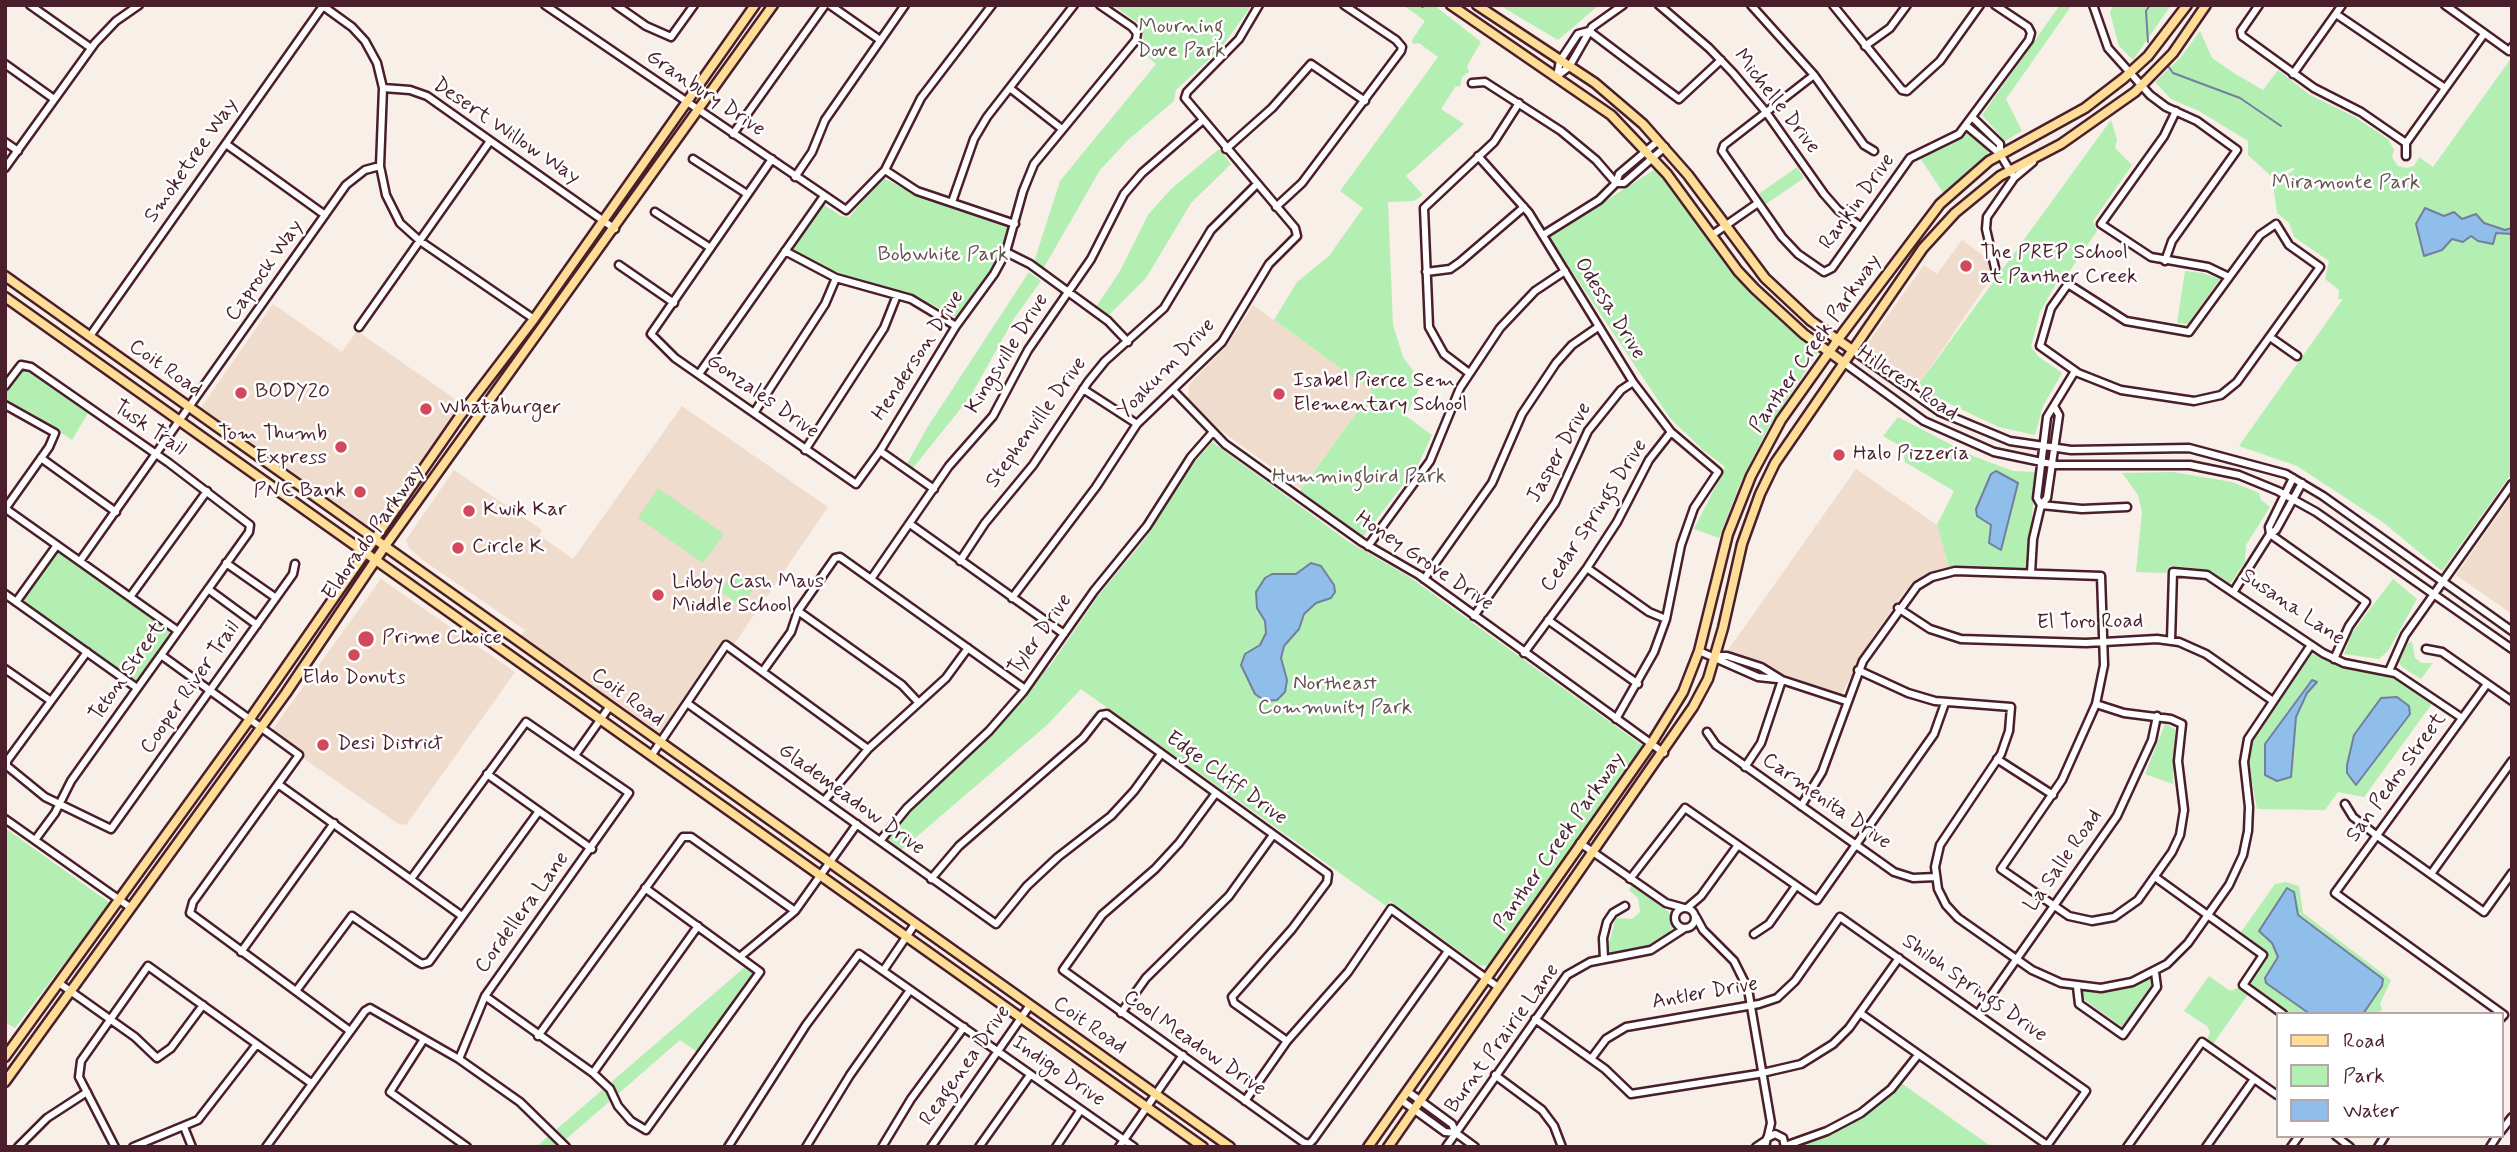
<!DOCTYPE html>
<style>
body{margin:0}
#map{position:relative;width:2517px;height:1152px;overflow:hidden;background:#f8efe8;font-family:Mynerve,sans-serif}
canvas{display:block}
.frame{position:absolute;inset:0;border:7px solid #4a1f2b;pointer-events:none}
.legend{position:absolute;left:2276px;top:1012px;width:228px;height:126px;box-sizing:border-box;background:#fff;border:2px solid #b7a5aa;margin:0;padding:9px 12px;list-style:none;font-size:21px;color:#4a1f2b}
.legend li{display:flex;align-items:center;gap:14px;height:35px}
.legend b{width:35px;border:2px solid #b7a5aa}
</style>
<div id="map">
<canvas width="2517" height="1152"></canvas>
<div class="frame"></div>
<ul class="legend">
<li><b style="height:9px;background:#fedd96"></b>Road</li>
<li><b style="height:19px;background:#b3eeb2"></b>Park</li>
<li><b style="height:19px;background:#90beea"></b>Water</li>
</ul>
</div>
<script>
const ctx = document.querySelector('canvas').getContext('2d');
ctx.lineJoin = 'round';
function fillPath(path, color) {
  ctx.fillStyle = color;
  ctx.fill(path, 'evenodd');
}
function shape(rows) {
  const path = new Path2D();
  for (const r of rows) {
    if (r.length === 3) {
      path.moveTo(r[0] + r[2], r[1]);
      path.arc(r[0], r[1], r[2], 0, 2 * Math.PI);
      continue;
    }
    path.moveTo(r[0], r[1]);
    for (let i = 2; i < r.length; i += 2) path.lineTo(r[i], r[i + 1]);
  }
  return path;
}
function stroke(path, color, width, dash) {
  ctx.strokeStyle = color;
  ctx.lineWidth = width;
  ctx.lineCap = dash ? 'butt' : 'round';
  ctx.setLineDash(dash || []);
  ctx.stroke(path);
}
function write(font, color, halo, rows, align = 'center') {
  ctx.font = font + ' Mynerve,sans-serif';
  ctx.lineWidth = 5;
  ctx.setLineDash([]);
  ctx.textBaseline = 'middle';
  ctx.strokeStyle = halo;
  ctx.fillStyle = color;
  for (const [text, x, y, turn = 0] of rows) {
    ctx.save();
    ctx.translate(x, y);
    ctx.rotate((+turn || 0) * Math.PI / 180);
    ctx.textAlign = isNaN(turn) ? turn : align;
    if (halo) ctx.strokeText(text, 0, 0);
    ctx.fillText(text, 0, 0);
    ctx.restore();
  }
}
fillPath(shape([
 [1962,240,1987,258,1991,278,1919,384,1866,346,1924,265,1937,274],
 [273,304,342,352,357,331,462,404,373,530,200,409],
 [1253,305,1372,391,1301,489,1219,429,1188,398,1189,385,1228,344],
 [682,406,828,507,669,739,520,637,525,630,424,561,409,548,406,540,454,470,542,530,539,535,573,559],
 [1856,469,1937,525,1949,567,1924,575,1905,591,1871,639,1841,695,1726,653],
 [2512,495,2512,614,2456,575],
 [381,579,515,672,406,825,397,823,303,758,297,748,272,730]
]), '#efdccc');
fillPath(shape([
 [1113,5,1252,5,1221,48,1176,90,1174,101,1128,140,1100,170,1043,269,1034,262,1060,181,1156,64,1136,47,1143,38,1143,27],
 [1403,5,1434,5,1481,42,1467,66,1469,72,1462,77,1460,86,1455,87,1441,109,1464,124,1406,176,1423,195,1414,201,1388,202,1393,325,1403,357,1422,383,1406,416,1432,435,1418,465,1363,537,1300,491,1372,391,1274,320,1297,282,1329,256,1363,208,1340,191,1438,57,1419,43,1413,44,1412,40,1425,21],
 [1499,5,1599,5,1558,40],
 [2060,5,2072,5,2006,99,2022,131,2005,141,1982,115],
 [2113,5,2171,5,2133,60,2119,46,2110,13],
 [2200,31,2212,58,2237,75,2263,90,2278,70,2310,95,2355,117,2388,139,2394,150,2392,157,2398,166,2407,168,2414,166,2419,157,2433,167,2512,57,2512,473,2442,571,2384,523,2297,466,2239,446,2343,299,2338,299,2339,290,2325,279,2329,261,2294,237,2289,223,2277,213,2273,183,2294,170,2294,167,2272,177,2248,155,2248,141,2199,111,2171,99,2155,82,2181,57],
 [2111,120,2117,139,2115,148,2132,165,2093,221,2097,231,2067,275,2056,284,2040,312,2031,347,2039,357,2062,373,2043,406,2035,435,1999,427,1931,395,1919,384],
 [1967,129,1987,149,1989,157,1944,194,1918,155,1949,142],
 [1219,149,1231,164,1191,203,1146,278,1108,316,1096,307,1120,271,1148,215,1171,189],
 [1797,167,1804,178,1766,204,1759,194],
 [1657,168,1738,278,1783,324,1818,352,1769,427,1741,481,1719,538,1694,529,1725,468,1723,465,1704,451,1670,418,1549,237],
 [883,178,921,197,1008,227,1006,241,990,274,957,318,917,296,833,271,792,251,824,205,841,216,849,217],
 [2185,271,2203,273,2220,279,2188,324,2177,323],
 [1029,272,1041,281,1015,317,970,397,913,468,907,464,927,428],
 [27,369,88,413,72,440,35,415,5,400,5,394,21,370],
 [1898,417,1973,456,2013,471,2037,472,2026,569,1949,567,1937,525,1954,491,1905,462,1902,447,1883,436],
 [1212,442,1349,542,1408,576,1643,746,1488,965,1480,966,1390,901,1386,906,1081,689,1047,725,900,851,887,841,889,836,916,806,995,731,1038,676,1050,666,1098,596,1145,539,1194,463],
 [2173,472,2232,482,2259,493,2261,500,2270,507,2246,545,2245,562,2230,584,2207,570,2184,567,2171,566,2165,573,2136,572,2142,512,2138,495,2122,473],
 [658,488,724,534,703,563,638,518],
 [59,549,174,632,136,684,21,601],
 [735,570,756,585,742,606,720,591],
 [2393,579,2417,599,2388,651,2379,659,2344,654,2351,634],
 [2412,641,2415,658,2422,663,2433,663,2421,679,2402,667,2399,662,2408,643],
 [2310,652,2333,663,2395,676,2434,701,2364,797,2338,792,2325,810,2257,809,2248,761,2250,747,2263,721],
 [2165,724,2175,729,2173,784,2145,774],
 [5,828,110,903,15,1028,5,1022],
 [2286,882,2299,886,2303,913,2391,980,2380,1004,2382,1010,2376,1014,2290,1014,2251,986,2250,982,2267,960,2268,952,2241,932,2275,884],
 [1632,885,1669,912,1672,928,1666,937,1649,947,1611,953,1608,947,1616,918,1632,919,1640,912,1638,898,1629,890],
 [746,966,757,974,700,1054,680,1040,557,1147,536,1147],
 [2209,976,2230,991,2240,987,2249,993,2213,1044,2207,1040,2210,1032,2207,1026,2184,1011],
 [2152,979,2154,982,2122,1027,2082,998,2083,991,2108,991],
 [1901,1083,1992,1147,1789,1147,1854,1121,1878,1105]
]), '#b3eeb2');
const water = shape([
 [2425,208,2444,216,2454,212,2462,219,2476,214,2484,223,2505,230,2512,228,2512,234,2496,233,2493,244,2478,241,2471,236,2463,242,2452,239,2442,250,2424,256,2416,224,2425,208],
 [1996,471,2018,483,2001,550,1989,543,1991,525,1977,516,1976,509,1991,474,1996,471],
 [1311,563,1321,566,1334,585,1335,592,1331,598,1316,603,1304,614,1299,629,1284,646,1281,658,1287,680,1285,692,1277,700,1265,701,1255,694,1241,665,1245,654,1260,645,1266,633,1265,621,1257,608,1256,592,1265,578,1272,574,1296,574,1311,563],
 [2312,680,2317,682,2307,693,2296,717,2291,777,2277,781,2265,775,2265,744,2312,680],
 [2397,697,2409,706,2410,714,2356,785,2347,773,2347,765,2354,735,2381,698,2397,697],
 [2287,888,2294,892,2298,915,2383,979,2382,986,2363,1014,2310,1014,2266,983,2265,978,2278,957,2272,943,2259,931,2287,888]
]);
fillPath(water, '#90beea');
stroke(water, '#747e9e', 2);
stroke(shape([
 [1422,7,1427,5],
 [2148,42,2146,11,2150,5],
 [2168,66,2173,73,2240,98,2281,126]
]), '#747e9e', 2);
const minor = shape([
 [30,5,91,48],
 [545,5,846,210,885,170,921,98,992,5],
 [616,5,646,26,671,37,694,5],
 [830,5,880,40],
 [1659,5,1709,48,1733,73,1766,112,1824,194,1838,210,1860,226],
 [1751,5,1814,75,1864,145,1874,151],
 [1833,5,1902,90,1907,91,1940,61,1980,5],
 [2093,5,2108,48,2150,95,2166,107,2197,121,2237,150,2172,241,2165,261],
 [2259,5,2241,31,2242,36,2314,88,2361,112,2406,143],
 [2445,5,2509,51,2512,47],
 [2336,14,2445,88],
 [1589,31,1679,99,1721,60],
 [1865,46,1890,28,1907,5],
 [5,64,54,99],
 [2293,74,2342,5],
 [1814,75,1724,145,1722,151,1782,237,1798,254,1824,272,1832,268,1910,158,1959,134,2029,40,2031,33,2028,27,1995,5],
 [1557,76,1569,67,1592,27,1623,5],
 [1557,76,1560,61,1578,34,1589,31],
 [1472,83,1485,82,1561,131,1596,160,1616,183],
 [383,88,410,90,427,96,615,229],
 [1011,89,1062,129],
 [2176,111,2164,136,2101,224,2151,257,2208,267,2229,277],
 [1973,118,2000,144,2000,154,2012,174],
 [1967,126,2000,154],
 [733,134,825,5],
 [5,142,18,151],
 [226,144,325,215],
 [1226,149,1272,108,1311,64,1365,101],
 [1478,156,1529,213,1633,382,1671,432,1718,472,1694,508,1681,545,1666,619,1654,652,1616,719],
 [2406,156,2406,143,2484,34],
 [693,159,747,194],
 [772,159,651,334,675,358,856,484,880,451,956,326,994,274,1006,252,1023,191,1034,164,1136,40,1137,33,1132,27,1100,5],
 [5,168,95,43,116,21,139,5],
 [885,170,917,191,1015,224],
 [795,177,812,152,825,120,905,5],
 [1616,183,1624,183,1665,147],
 [952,202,974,139,987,117,1074,5],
 [1276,207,1302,183,1401,51,1402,47,1396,40,1344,5],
 [655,212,709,247],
 [2276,224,2289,245,2320,267,2237,382,2221,395,2194,401,2121,390,2078,373,2040,346,2051,308,2068,284,2126,321,2189,332,2260,235,2276,224],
 [1543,235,1599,200,1616,183,1619,174,1658,141],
 [1712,235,1758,203],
 [785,251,836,278,911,299,956,326],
 [1006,252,1030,264,1108,321,1128,342],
 [619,265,674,303],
 [1995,268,1986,229,1987,217,2014,178,2033,162],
 [1426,272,1450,269,1460,262,1524,207],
 [359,327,490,141],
 [90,336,323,6,352,27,365,41,377,63,383,88,380,166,386,195,400,223,420,241,534,319],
 [2270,337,2297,356],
 [1851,349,1940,412,2010,441,2071,450,2189,448,2286,474,2323,496,2512,631],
 [1843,362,1924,421,1994,452,2056,465,2190,465,2239,475,2278,491,2316,512,2512,649],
 [1469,373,1444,354,1429,327,1424,208,1494,142,1519,103],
 [699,374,824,196],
 [5,386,21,365,31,367,169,463,250,525,249,532,71,781,55,813,35,840],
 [1083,389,1137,424],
 [1173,390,1225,444,1362,542,1419,575,1664,753],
 [5,405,55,433,49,447,5,509],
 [754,413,825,304,836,278],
 [805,450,884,328,897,295],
 [880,451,934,489],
 [41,458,116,512],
 [2041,505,2037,498,2047,417,2075,371],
 [2041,505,2082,509,2127,507],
 [6,509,178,631],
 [910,524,1064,634],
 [2270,534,2366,602,2349,626,2334,659],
 [2270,534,2269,527,2293,478],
 [1368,546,1430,461,1460,388,1500,328,1535,291,1565,271],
 [80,561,346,185,365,170,380,166],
 [960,561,985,523,1033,465,1088,382,1105,361,1164,308,1211,230,1257,184],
 [226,563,276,598],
 [1587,568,1649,612,1666,619],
 [2031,573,2033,539,2041,505,2047,498,2059,415,2055,408],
 [871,579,949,466,993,416,1028,350,1091,259,1124,194,1142,173,1203,120],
 [1424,579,1492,483,1522,414,1556,363,1572,345,1598,327],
 [208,589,257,625],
 [2234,591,2270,534,2276,530,2302,483],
 [5,594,137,688],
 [130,597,207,491],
 [1012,598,1096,487,1137,424,1222,342,1269,264,1297,236,1295,228,1185,98,1187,92,1239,39,1259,5],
 [16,602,57,545],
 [1898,608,1930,629,1961,639,2086,643,2157,639,2179,642,2206,654,2273,701],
 [798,611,902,685,918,702],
 [1474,616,1555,503,1588,431,1621,390,1633,382],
 [1548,620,1638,684],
 [2171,641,2173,572,2207,575,2323,653,2344,663,2395,673,2462,718],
 [2426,649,2442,652,2512,701],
 [1699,651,1758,677,1777,679],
 [87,652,7,761,7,766,45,797,111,829,293,574,295,564],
 [1524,653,1587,568,1617,522,1649,460,1671,432],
 [161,655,299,755,193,902,190,913,350,1031],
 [1716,656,1727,656,1761,667,1782,680,1846,701],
 [5,669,51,701],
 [1858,670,1908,693,1935,701,2011,707,2009,731,2001,754,1940,845,1935,867,1938,889,1946,905,1958,918,2032,970,2061,983,2101,988,2132,982,2167,964,2188,943,2229,885,2243,855,2248,831,2249,807,2244,762,2248,739,2311,645],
 [763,671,791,632,798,611,835,558,840,557,1025,689],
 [2389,671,2405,635,2512,484],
 [2487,684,2335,893,2504,1015,2501,1018],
 [687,703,996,924,1027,886,1058,857,1111,816,1134,791,1161,754],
 [1707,732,1716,745,1894,872,1913,878,1936,877],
 [576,754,610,706],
 [651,756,726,645,868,749],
 [1997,759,2053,795],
 [1745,767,1761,743,1782,680],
 [487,774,592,849],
 [278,784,462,916],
 [1216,793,1179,843,1155,869,1102,915,1063,970,1303,1142,1309,1144,1313,1140,1448,951],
 [824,801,868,749,946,678,968,648],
 [2345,804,2353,817,2376,835,2484,912,2512,873],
 [1801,806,1822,772,1863,661,1917,586,1932,577,1955,571,2101,576,2104,665,2096,704,2062,780,2001,869,2069,916,2092,921,2114,917,2138,900,2172,852,2180,835,2184,810,2178,761,2182,724,2171,719,2124,713,2096,704],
 [5,819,131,908],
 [880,841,907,808,989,731,1023,692,1094,591,1147,526,1191,457,1212,433],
 [1580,843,1666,903,1684,908],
 [2431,874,2512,761],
 [2155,877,2263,955,2243,985,2283,1014],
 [411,879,526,722,629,793,485,996,459,1059],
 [931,879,959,846,1083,738,1101,715,1107,714,1328,874,1327,882,1292,929,1232,997,1234,1003,1287,1041],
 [1630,879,1685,808,1817,900,1934,734,1945,703],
 [645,888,760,972],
 [1685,918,10],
 [1687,908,1701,896,1738,845],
 [1696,917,1703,930,1734,961,1748,989,1771,1123,1768,1136],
 [1754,934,1769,924,1796,886],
 [241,952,334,823],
 [741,956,795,911,857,824],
 [1604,959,1603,938,1607,922,1613,913,1625,906],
 [883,971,915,924],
 [59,983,135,1037,157,1058,171,1048,203,1005],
 [2077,987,2079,1004,2123,1035,2157,987,2155,972],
 [296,991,352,916,417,961,422,964,429,962,539,811],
 [485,996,593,1073,610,1089,618,1106,631,1121,646,1130,760,972],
 [1121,1013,1146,978,1229,896,1273,835],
 [1860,1013,2047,1145],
 [1978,1014,2117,816,2152,740,2157,716],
 [1535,1019,1605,1069,1631,1094,1758,1074,1801,1064,1833,1044,1849,1028,1899,958],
 [538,1036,683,837,691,837,795,911],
 [424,1039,390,1092,467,1147],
 [1591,1059,1606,1039,1626,1027,1759,1004,1777,998,1795,981,1840,917,2086,1091,2046,1147],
 [593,1073,698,926],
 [1495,1075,1542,1110,1554,1126,1562,1147],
 [1407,1091,1452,1124,1456,1133],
 [1401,1100,1445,1132,1456,1133,1475,1147],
 [1245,1101,1287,1041,1348,972,1391,909,1498,987],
 [184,1127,192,1147],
 [2501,1131,2512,1117],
 [2336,1136,2350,1147],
 [1785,1146,1827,1131,1861,1113,1891,1089,1918,1055],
 [18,1147,47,1118,87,1092],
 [115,1147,79,1077,81,1061,148,966,311,1083],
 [133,1147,198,1120,257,1044],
 [266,1147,365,1011,370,1008,459,1059,520,1102,566,1147],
 [728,1147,806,1025,859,954,1134,1147],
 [806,1147,850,1075,910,990],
 [882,1147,911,1099,964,1027],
 [931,1147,1030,1005],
 [979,1147,1030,1075],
 [1056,1147,1080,1111],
 [1119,1147,1183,1055],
 [1446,1147,1567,975,1590,962,1651,950,1685,928],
 [1756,1147,1765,1141],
 [1765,1147,1767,1138,1775,1134,1783,1138,1785,1147],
 [2127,1147,2202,1042,2277,1095],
 [2206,1147,2254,1079],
 [2291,1147,2299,1136],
 [2378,1147,2385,1136],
 [2490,1147,2497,1136]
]);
const major = shape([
 [1451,5,1611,115,1667,174,1738,271,1755,289,1804,334,1843,362],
 [1477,5,1595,83,1643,124,1688,175,1765,278,1811,321,1851,349],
 [5,276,1230,1147],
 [5,297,1203,1147],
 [5,1057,252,716,460,416,534,319,755,5],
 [5,1082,286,693,385,546,773,5],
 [1368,1147,1651,744,1683,692,1699,651,1728,534,1751,476,1781,420,1842,334,1940,204,1989,161,2085,108,2124,78,2148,56,2187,5],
 [1388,1147,1693,707,1708,679,1723,628,1742,544,1760,494,1775,463,1923,248,1955,213,2000,176,2061,144,2135,92,2173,53,2206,5]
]);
stroke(minor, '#4a1f2b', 11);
stroke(major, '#4a1f2b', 13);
stroke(minor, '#fff', 6);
stroke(major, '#fedd96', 8);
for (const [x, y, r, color] of [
 [1966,266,7,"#d1495b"],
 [241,393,7,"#d1495b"],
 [1279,394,7,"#d1495b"],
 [426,409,7,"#d1495b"],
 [341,447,7,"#d1495b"],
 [1839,455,7,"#d1495b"],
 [360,492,7,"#d1495b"],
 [469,511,7,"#d1495b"],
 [458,548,7,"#d1495b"],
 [658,595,7,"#d1495b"],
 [366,639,9,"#d1495b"],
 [354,655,7,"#d1495b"],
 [323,745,7,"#d1495b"]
]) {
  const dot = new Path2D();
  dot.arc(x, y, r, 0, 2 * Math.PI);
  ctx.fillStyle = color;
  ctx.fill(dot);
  stroke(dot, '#fff', 2.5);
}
write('21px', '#64534d', '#fff', [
 ["Mourning",1181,28],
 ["Dove Park",1181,52],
 ["Miramonte Park",2346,184],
 ["Bobwhite Park",943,256],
 ["Hummingbird Park",1359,478],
 ["Northeast",1335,685],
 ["Community Park",1335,709]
]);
write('21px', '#4a1f2b', '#fff', [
 ["Granbury Drive",705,94,34],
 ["Michelle Drive",1776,102,52],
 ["Desert Willow Way",506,132,34],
 ["Smoketree Way",192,161,-55],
 ["Rankin Drive",1858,202,-54],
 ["Caprock Way",265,271,-55],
 ["Odessa Drive",1609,309,58],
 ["Panther Creek Parkway",1816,344,-55],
 ["Kingsville Drive",1008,354,-58],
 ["Henderson Drive",919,356,-57],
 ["Coit Road",165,369,35],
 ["Yoakum Drive",1167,369,-46],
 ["Hillcrest Road",1907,384,34],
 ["Gonzales Drive",762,397,35],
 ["Stephenville Drive",1037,423,-54],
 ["Tusk Trail",149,429,34],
 ["Jasper Drive",1560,453,-61],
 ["Cedar Springs Drive",1595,516,-57],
 ["Eldorado Parkway",374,533,-55],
 ["Honey Grove Drive",1424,562,34],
 ["Susana Lane",2292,608,34],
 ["El Toro Road",2090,623,-1],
 ["Tyler Drive",1041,635,-55],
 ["Teton Street",128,672,-55],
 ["Cooper River Trail",191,688,-55],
 ["Coit Road",627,698,36],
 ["San Pedro Street",2397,778,-54],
 ["Edge Cliff Drive",1226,779,36],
 ["Glademeadow Drive",851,800,36],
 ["Carmenita Drive",1826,802,35],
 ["Panther Creek Parkway",1560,842,-55],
 ["La Salle Road",2064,861,-55],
 ["Cordellera Lane",523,913,-54],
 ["Shiloh Springs Drive",1974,989,35],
 ["Antler Drive",1705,994,-10],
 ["Coit Road",1089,1026,35],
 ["Burnt Prairie Lane",1503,1039,-54],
 ["Cool Meadow Drive",1194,1044,35],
 ["Reagenea Drive",966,1066,-55],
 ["Indigo Drive",1058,1072,35]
]);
write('21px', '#4a1f2b', '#fff', [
 ["The PREP School",1980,254],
 ["at Panther Creek",1980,278],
 ["Isabel Pierce Sem",1293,382],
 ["Elementary School",1293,406],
 ["BODY20",255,393],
 ["Whataburger",440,409],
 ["Tom Thumb",327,435,"right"],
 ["Express",327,459,"right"],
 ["Halo Pizzeria",1853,455],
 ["PNC Bank",346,492,"right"],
 ["Kwik Kar",483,511],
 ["Circle K",472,548],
 ["Libby Cash Maus",672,583],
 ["Middle School",672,607],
 ["Prime Choice",382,639],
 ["Eldo Donuts",354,679,"center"],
 ["Desi District",337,745]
], 'left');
</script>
